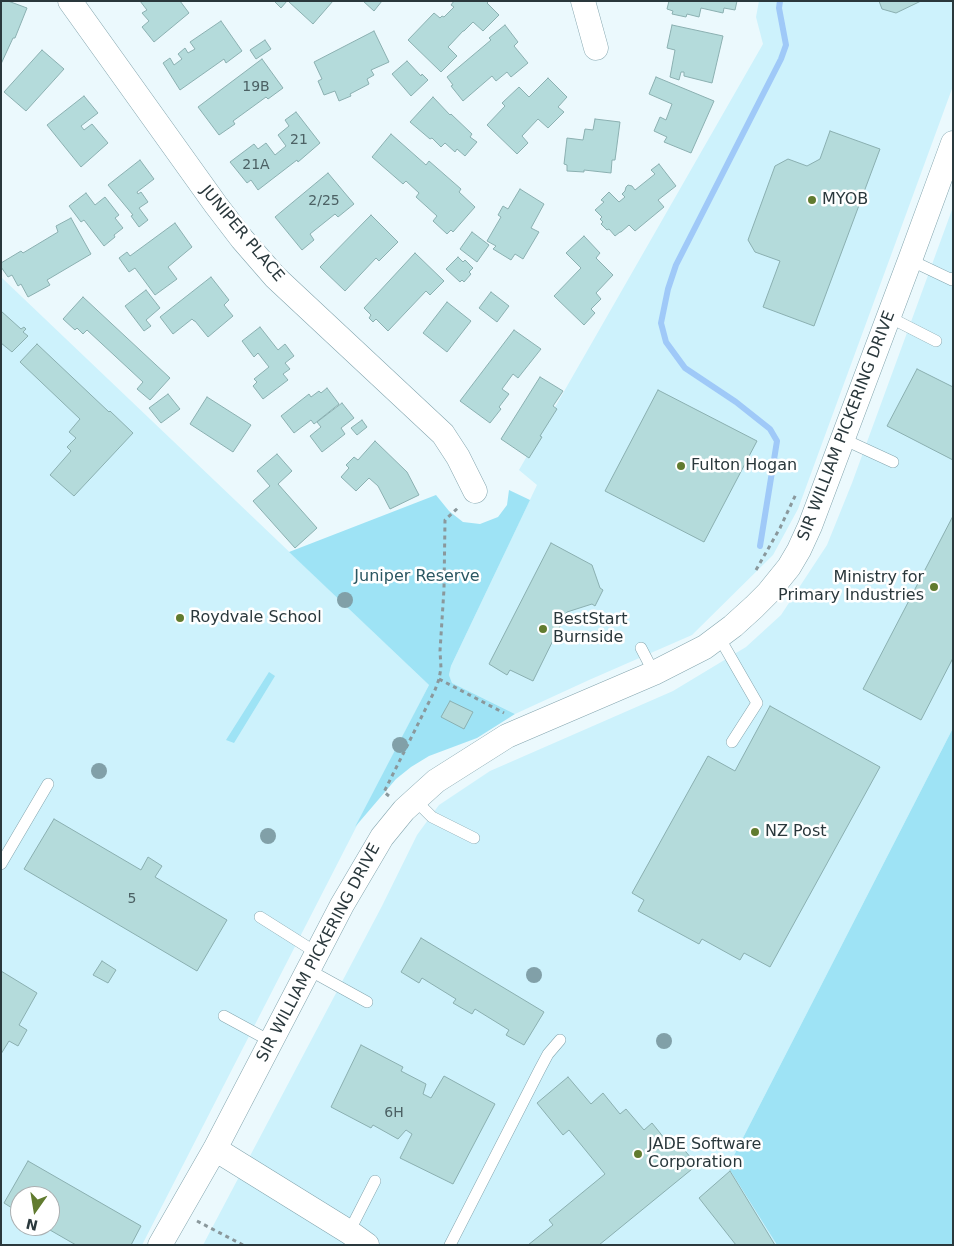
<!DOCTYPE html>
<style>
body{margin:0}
#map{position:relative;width:954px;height:1246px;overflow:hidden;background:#ebf9fd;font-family:"DejaVu Sans",sans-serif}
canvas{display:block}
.frame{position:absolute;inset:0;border:2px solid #2a383c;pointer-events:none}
.north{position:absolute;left:10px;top:1186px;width:50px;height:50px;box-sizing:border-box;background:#fff;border:1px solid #aaafb1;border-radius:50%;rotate:193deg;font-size:14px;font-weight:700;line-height:20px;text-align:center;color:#2a383c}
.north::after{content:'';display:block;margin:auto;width:18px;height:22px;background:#617b2f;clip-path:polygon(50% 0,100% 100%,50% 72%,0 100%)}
</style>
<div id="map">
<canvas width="954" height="1246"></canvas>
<div class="frame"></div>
<div class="north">N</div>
</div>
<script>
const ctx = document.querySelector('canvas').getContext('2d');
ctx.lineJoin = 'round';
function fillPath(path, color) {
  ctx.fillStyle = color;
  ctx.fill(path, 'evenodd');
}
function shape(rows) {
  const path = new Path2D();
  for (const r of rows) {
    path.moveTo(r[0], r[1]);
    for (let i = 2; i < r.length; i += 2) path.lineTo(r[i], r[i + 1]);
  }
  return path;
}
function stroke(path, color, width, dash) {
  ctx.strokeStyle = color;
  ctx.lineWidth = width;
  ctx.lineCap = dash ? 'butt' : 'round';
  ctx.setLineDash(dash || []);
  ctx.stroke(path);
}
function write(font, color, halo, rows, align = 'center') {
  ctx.font = font + ' "DejaVu Sans",sans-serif';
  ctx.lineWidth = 5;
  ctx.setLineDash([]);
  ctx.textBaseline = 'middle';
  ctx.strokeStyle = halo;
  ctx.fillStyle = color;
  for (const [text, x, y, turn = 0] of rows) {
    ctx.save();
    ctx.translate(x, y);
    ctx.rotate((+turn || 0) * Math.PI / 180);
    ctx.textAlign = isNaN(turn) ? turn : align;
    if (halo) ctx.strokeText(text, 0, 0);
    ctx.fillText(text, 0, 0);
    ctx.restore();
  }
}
fillPath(shape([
 [759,1,953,1,953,86,798,509,773,555,692,635,589,680,515,714,452,683,449,675,451,666,537,485,519,470,763,44,756,17],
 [953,207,953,728,728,1167,777,1245,203,1245,382,906,417,835,439,805,490,771,673,691,746,647,781,615,827,545,852,483],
 [1,277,429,685,142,1245,1,1245],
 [20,1196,50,1196,50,1226,20,1226]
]), '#cdf2fc');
fillPath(shape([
 [509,490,530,500,451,666,449,675,452,683,515,714,477,738,429,756,411,767,396,779,355,827,429,685,289,552,436,495,449,511,463,522,480,524,498,517,507,505],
 [269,672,275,676,234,743,226,740],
 [953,728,953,1245,777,1245,728,1167]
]), '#9ee3f5');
stroke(shape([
 [760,546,777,441,770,429,736,402,685,368,666,342,661,323,668,289,676,265,781,59,786,45,779,8,780,1]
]), '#9fc9f8', 6);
const building = shape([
 [1,1,8,1,27,8,15,38,13,38,1,64,1,1],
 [140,1,180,1,189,13,154,42,142,27,149,21,142,13,147,10,140,1],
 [274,1,287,1,281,8,274,1],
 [288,1,333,1,313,24,288,1],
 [363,1,382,1,374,11,363,1],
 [454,1,489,1,487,3,499,15,483,31,473,22,464,31,463,31,448,47,457,56,441,72,408,40,434,13,440,18,442,16,444,17,454,7,451,5,454,1],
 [669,1,737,1,735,10,724,8,723,13,701,8,699,17,687,14,686,17,672,14,673,11,667,9,669,1],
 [879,1,921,1,896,13,882,9,879,1],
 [221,21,242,51,226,63,224,59,180,90,163,63,170,58,174,65,182,59,178,54,185,48,188,53,195,49,190,42,221,21],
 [505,25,518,42,514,46,528,63,511,77,507,72,496,81,492,76,463,101,451,86,453,85,447,77,491,40,489,38,505,25],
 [672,25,723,36,712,83,684,76,684,72,681,72,679,80,670,77,675,50,667,48,672,25],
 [374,31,389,62,371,70,374,75,367,79,369,84,350,94,351,96,339,101,335,91,324,95,318,81,322,79,314,62,374,31],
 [265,40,271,49,256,59,250,50,265,40],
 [42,50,64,69,26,111,4,92,42,50],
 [262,59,283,88,268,99,266,97,233,121,235,124,219,135,198,107,262,59],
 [407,61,421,76,422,74,428,80,411,96,392,74,407,61],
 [656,77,714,101,691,153,664,142,667,137,654,131,660,117,666,120,672,104,649,94,656,77],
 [548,78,567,97,558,107,564,112,548,128,538,119,522,136,528,143,517,154,487,125,505,106,502,103,519,87,529,97,548,78],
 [84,96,98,113,81,126,84,130,92,124,108,143,81,167,47,125,84,96],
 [433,97,450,115,451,114,472,134,470,137,477,142,465,156,457,149,455,152,445,143,441,147,432,138,430,139,410,122,433,97],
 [296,112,320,143,298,162,297,160,258,190,251,180,247,183,230,162,254,144,258,149,266,143,275,155,286,146,278,135,289,126,285,120,296,112],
 [595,119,620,122,615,160,612,160,611,173,584,170,584,172,567,171,567,165,564,164,567,138,583,140,585,129,593,130,595,119],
 [830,131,880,149,814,326,763,307,780,261,755,252,748,240,775,166,788,159,807,166,820,159,830,131],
 [391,134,426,165,429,161,461,189,459,192,475,207,453,232,451,230,447,234,433,221,437,216,416,197,419,193,406,181,403,184,372,157,391,134],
 [140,160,154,179,137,192,138,194,141,192,148,202,139,208,148,220,139,227,131,216,133,215,108,185,140,160],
 [659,164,676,186,658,200,664,207,635,231,629,225,621,232,620,232,615,236,609,229,607,230,601,224,603,222,600,219,602,217,595,210,604,202,601,200,609,192,619,202,625,197,622,194,625,191,626,187,628,185,632,186,635,190,655,174,651,170,659,164],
 [328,173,354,204,338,217,335,214,310,234,314,240,302,250,275,217,328,173],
 [520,189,544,204,531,228,539,232,523,259,515,254,511,260,493,249,496,246,487,241,501,217,498,215,503,206,508,209,520,189],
 [86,193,95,205,105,197,119,215,115,218,123,228,114,235,115,237,104,246,84,220,81,222,69,206,86,193],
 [371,215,398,242,379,261,376,258,345,291,320,267,371,215],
 [71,218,91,254,47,280,50,285,28,297,21,284,18,286,12,275,8,277,1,267,1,263,21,251,23,253,58,232,56,226,71,218],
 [175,223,192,247,168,267,177,279,155,295,135,268,129,272,119,258,127,252,130,256,175,223],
 [472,232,489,245,477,262,460,249,472,232],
 [584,236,600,253,596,258,613,275,596,293,601,299,591,309,595,313,584,325,554,296,581,268,566,253,584,236],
 [415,253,444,281,430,295,426,291,388,331,376,319,373,322,369,318,371,315,364,308,415,253],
 [458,257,463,262,465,260,473,268,469,272,471,274,464,282,462,280,460,282,446,269,458,257],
 [211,277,229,300,224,305,233,316,208,337,195,321,194,321,192,319,173,334,160,317,211,277],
 [146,290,160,308,146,320,151,326,144,331,125,306,146,290],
 [491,292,509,306,497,322,479,308,491,292],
 [83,297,170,378,150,400,137,389,143,382,87,330,83,334,77,328,75,330,63,319,83,297],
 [447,302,471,321,447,352,423,333,447,302],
 [1,311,21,329,24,327,26,329,23,332,28,336,12,352,1,343,1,311],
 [260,327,278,350,285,344,294,356,285,363,290,369,283,374,288,380,263,399,253,386,257,382,254,379,269,367,258,353,254,357,242,341,260,327],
 [514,330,541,349,518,378,513,374,502,389,509,394,499,407,501,409,490,423,460,401,514,330],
 [37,344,109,412,110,411,133,433,74,496,50,475,71,451,67,447,76,438,69,432,80,419,20,362,37,344],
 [917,369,953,387,953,460,887,426,917,369],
 [540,377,563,391,553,406,557,409,540,436,542,437,529,458,501,439,540,377],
 [327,388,339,404,314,424,311,420,294,433,281,416,309,394,311,397,319,391,321,393,327,388],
 [658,390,757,441,704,542,605,491,658,390],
 [168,394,180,409,161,423,149,408,168,394],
 [207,397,251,425,233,452,190,424,207,397],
 [342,403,354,418,341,428,345,434,322,452,310,436,321,427,317,422,342,403],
 [362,420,367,427,357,435,351,428,362,420],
 [375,441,407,472,419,495,390,509,378,486,369,478,356,491,341,477,349,468,346,465,354,457,358,460,375,441],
 [277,454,292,471,278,484,317,528,295,548,253,501,270,486,257,471,277,454],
 [953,516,953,658,921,720,863,689,953,516],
 [551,543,592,565,600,588,603,590,595,606,592,604,567,612,533,681,510,670,507,675,489,664,551,543],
 [450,701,473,712,464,729,441,717,450,701],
 [770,706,880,767,770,967,744,953,740,960,702,939,699,944,638,911,644,900,632,893,708,756,735,771,770,706],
 [54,819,141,870,148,857,162,866,155,877,227,920,197,971,24,869,54,819],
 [421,938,544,1012,524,1045,506,1035,509,1030,475,1009,472,1014,453,1003,456,999,422,978,419,983,401,972,421,938],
 [102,961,116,970,108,983,93,975,102,961],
 [1,971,37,993,19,1025,27,1030,18,1046,9,1041,1,1054,1,971],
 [361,1045,403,1067,401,1071,426,1084,423,1094,431,1098,444,1076,495,1104,453,1184,400,1158,412,1134,406,1130,398,1139,373,1125,371,1128,331,1107,361,1045],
 [568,1077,591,1104,603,1093,620,1114,626,1109,644,1130,652,1123,669,1144,675,1139,697,1165,599,1245,528,1245,553,1225,549,1220,605,1174,569,1130,563,1135,537,1103,568,1077],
 [28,1161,141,1226,131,1245,76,1245,43,1226,50,1226,50,1196,20,1196,20,1213,4,1203,28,1161],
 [730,1171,775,1245,736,1245,699,1198,730,1171]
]);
fillPath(building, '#b4dbdb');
stroke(building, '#8bb0b1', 1);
const service = shape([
 [910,260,952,280,953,278],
 [889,317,936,341],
 [843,439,893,462],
 [719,637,757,703,732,742],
 [641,648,654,673],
 [415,800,432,817,474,838],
 [1,864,48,784],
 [260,917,317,953],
 [309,970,367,1002],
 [224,1016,270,1041],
 [349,1232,375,1181],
 [450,1245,540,1069,548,1054,560,1040]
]);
const minor = shape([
 [70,1,216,205,242,239,275,277,443,434,458,457,475,491],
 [583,1,596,48],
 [215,1149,349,1232,367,1245],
 [160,1245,215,1149,342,905,382,837,404,810,436,781,507,736,654,673,705,647,733,626,754,607,768,593,789,567,799,550,810,526,910,260,953,143]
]);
stroke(service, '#83a5ae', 12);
stroke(minor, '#83a5ae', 25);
stroke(shape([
 [756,570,780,528,796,494],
 [439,679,504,713],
 [389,796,384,792,435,690,439,679,441,668,440,651,444,589,445,520,460,506],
 [197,1221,243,1245]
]), '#8a989c', 3, [4, 4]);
stroke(service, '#fff', 11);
stroke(minor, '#fff', 24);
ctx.fillStyle = '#81a0a8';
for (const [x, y] of [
 [345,600],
 [400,745],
 [99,771],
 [268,836],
 [534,975],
 [664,1041]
]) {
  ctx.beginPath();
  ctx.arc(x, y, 8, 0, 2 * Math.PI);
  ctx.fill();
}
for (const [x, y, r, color] of [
 [812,200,5,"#617b2f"],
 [681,466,5,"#617b2f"],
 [934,587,5,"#617b2f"],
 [180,618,5,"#617b2f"],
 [543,629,5,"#617b2f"],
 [755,832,5,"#617b2f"],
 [638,1154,5,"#617b2f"]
]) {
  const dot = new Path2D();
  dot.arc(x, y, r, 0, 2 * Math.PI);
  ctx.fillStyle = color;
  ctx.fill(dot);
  stroke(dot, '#fff', 2);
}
write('14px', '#4c6164', null, [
 ["19B",256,87],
 ["21",299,140],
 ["21A",256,165],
 ["2/25",324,201],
 ["5",132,899],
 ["6H",394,1113]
]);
write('16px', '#2a383c', '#fff', [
 ["MYOB",822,200],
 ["Fulton Hogan",691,466],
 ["Ministry for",924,578,"right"],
 ["Primary Industries",924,596,"right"],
 ["Roydvale School",190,618],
 ["BestStart",553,620],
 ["Burnside",553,638],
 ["NZ Post",765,832],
 ["JADE Software",648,1145],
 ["Corporation",648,1163]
], 'left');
write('16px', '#2a383c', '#fff', [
 ["JUNIPER PLACE",242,234,50],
 ["SIR WILLIAM PICKERING DRIVE",847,426,-69],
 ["SIR WILLIAM PICKERING DRIVE",319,953,-62]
]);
write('16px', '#2a5762', '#fff', [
 ["Juniper Reserve",417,577]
]);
</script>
